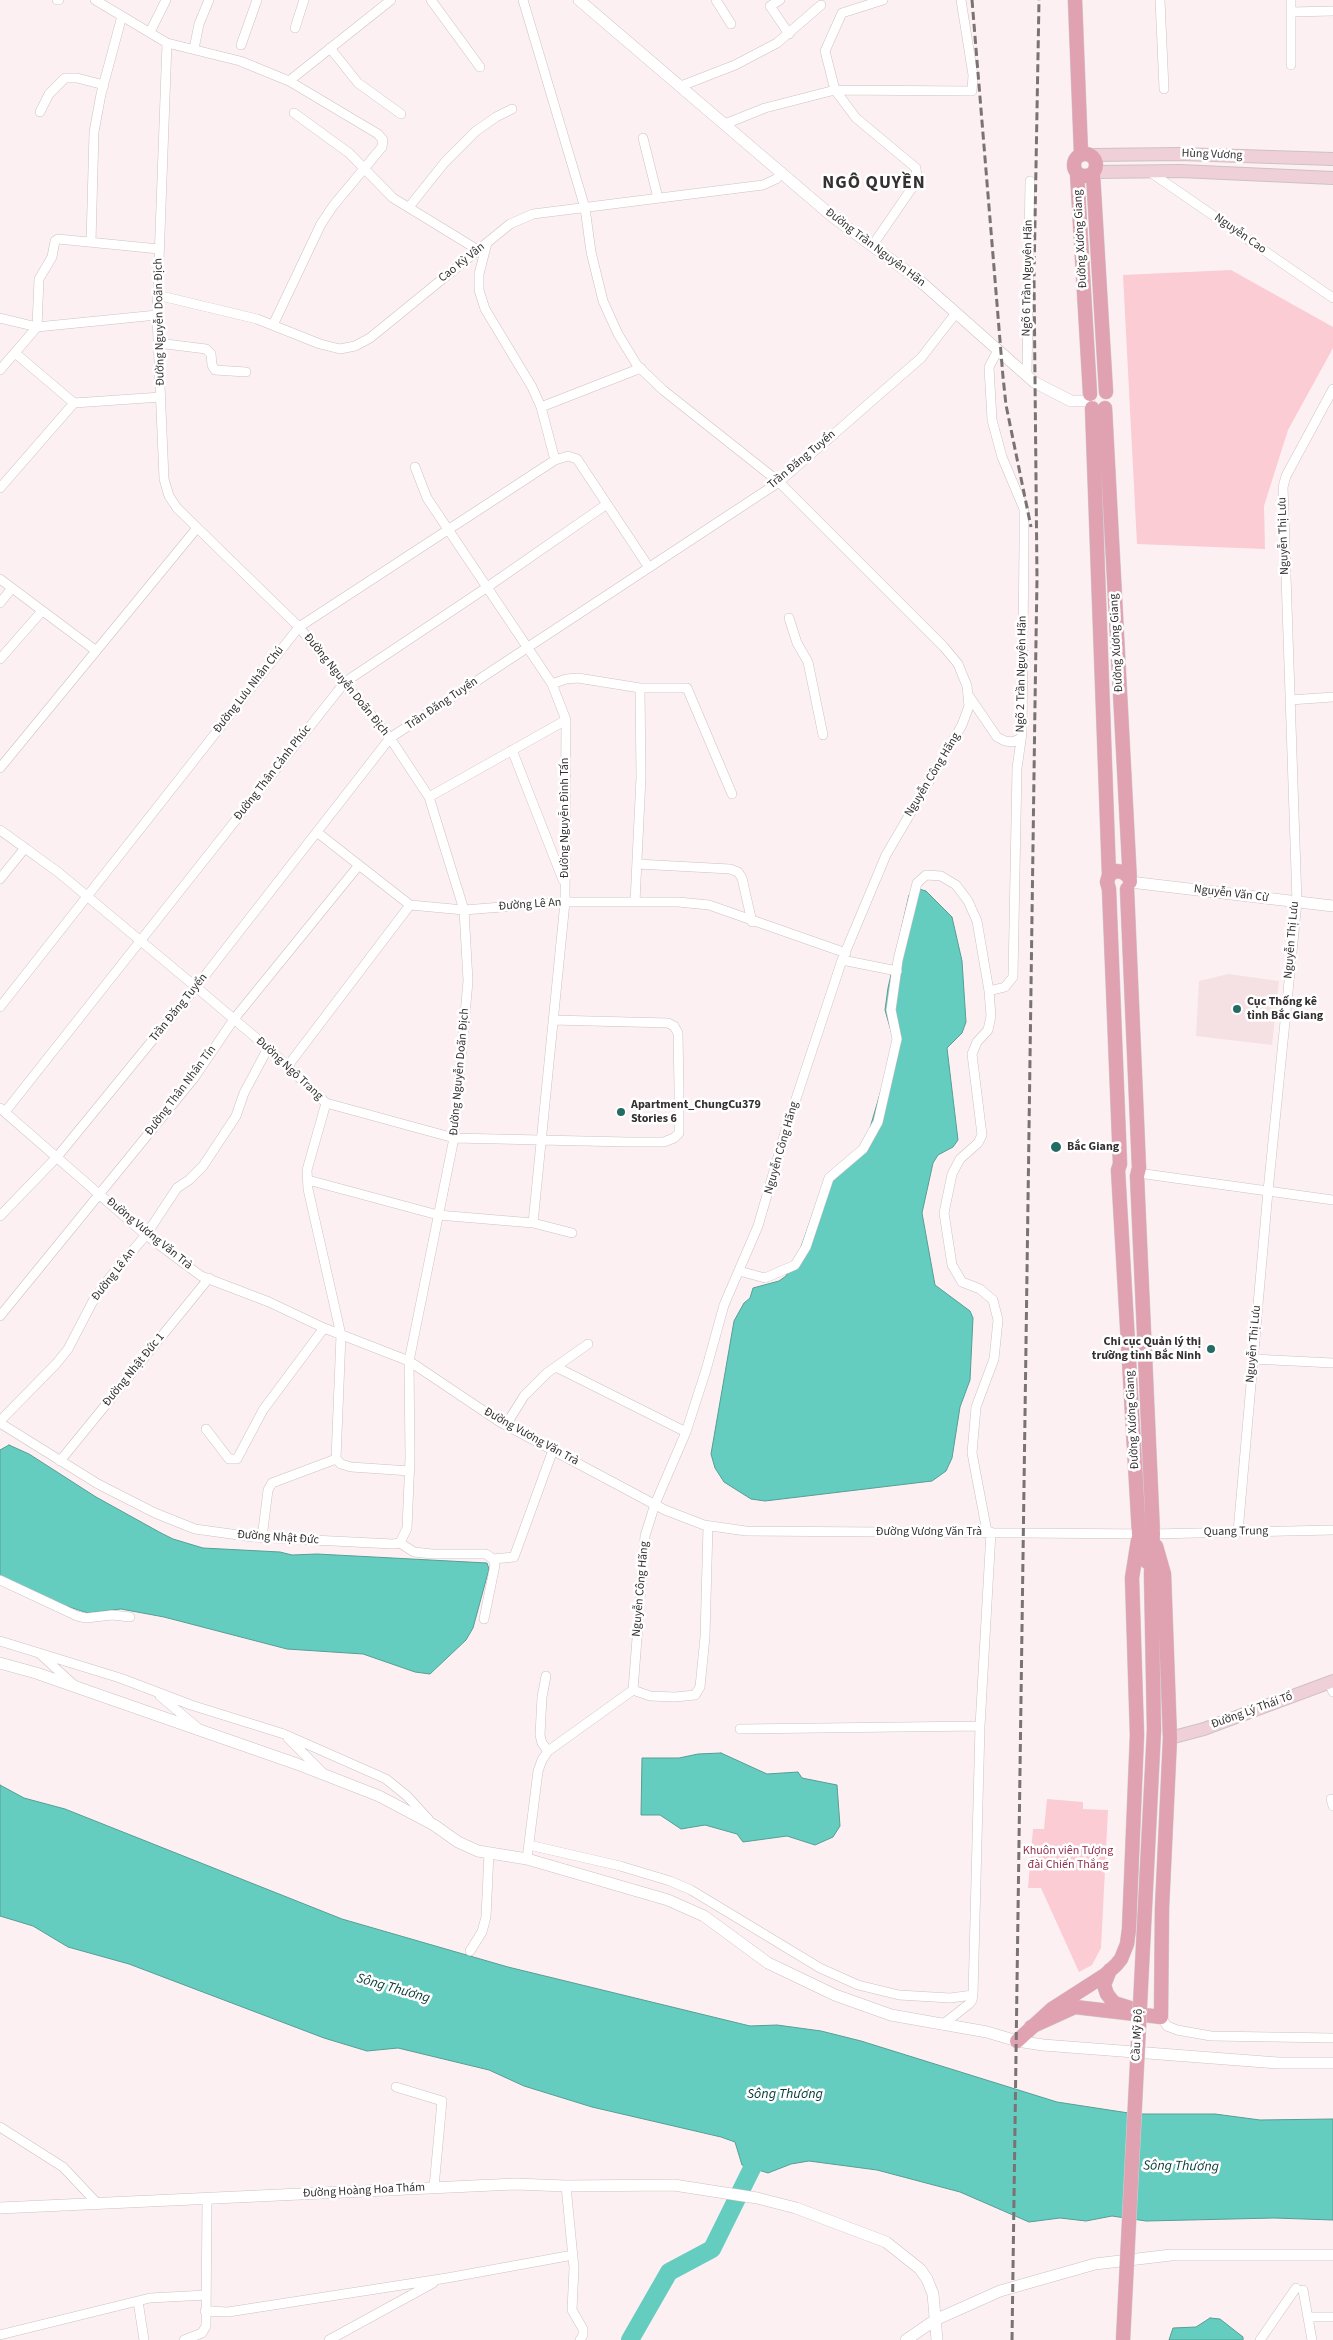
<!DOCTYPE html>
<meta charset="utf-8">
<style>
body{margin:0}
canvas{display:block;background:#fcf0f2}
</style>
<canvas width="1333" height="2340"></canvas>
<script>
const ctx = document.querySelector('canvas').getContext('2d');
ctx.lineJoin = 'round';
function fillPath(path, color) {
  ctx.fillStyle = color;
  ctx.fill(path, 'evenodd');
}
function shape(rows) {
  const path = new Path2D();
  for (const r of rows) {
    if (r.length === 3) {
      path.moveTo(r[0] + r[2], r[1]);
      path.arc(r[0], r[1], r[2], 0, 2 * Math.PI);
      continue;
    }
    path.moveTo(r[0], r[1]);
    for (let i = 2; i < r.length; i += 2) path.lineTo(r[i], r[i + 1]);
  }
  return path;
}
function stroke(path, color, width, dash) {
  ctx.strokeStyle = color;
  ctx.lineWidth = width;
  ctx.lineCap = dash ? 'butt' : 'round';
  ctx.setLineDash(dash || []);
  ctx.stroke(path);
}
function write(font, color, halo, rows, align = 'center') {
  ctx.font = font + ' "Source Sans 3",sans-serif';
  ctx.lineWidth = 5;
  ctx.setLineDash([]);
  ctx.textBaseline = 'middle';
  ctx.strokeStyle = halo;
  ctx.fillStyle = color;
  for (const [text, x, y, turn = 0] of rows) {
    ctx.save();
    ctx.translate(x, y);
    ctx.rotate((+turn || 0) * Math.PI / 180);
    ctx.textAlign = isNaN(turn) ? turn : align;
    if (halo) ctx.strokeText(text, 0, 0);
    ctx.fillText(text, 0, 0);
    ctx.restore();
  }
}
fillPath(shape([
 [1228,974,1279,981,1272,1045,1196,1036,1199,981]
]), '#f5e1e4');
fillPath(shape([
 [1231,270,1333,327,1333,348,1288,430,1269,490,1264,506,1265,549,1137,544,1123,275],
 [1047,1799,1083,1802,1083,1809,1108,1810,1101,1948,1092,1965,1079,1972,1041,1888,1028,1888,1033,1829,1044,1829]
]), '#fbccd4');
const water = shape([
 [919,889,926,891,952,917,962,961,966,1022,962,1033,947,1048,958,1140,953,1147,938,1155,933,1163,922,1213,935,1285,970,1311,973,1318,970,1380,960,1407,952,1458,946,1471,932,1481,765,1501,751,1499,724,1482,715,1468,711,1454,734,1321,744,1303,750,1298,753,1288,779,1281,786,1276,799,1253,821,1190,864,1148,890,1060,893,1038,885,1010,888,988,909,895,919,889],
 [9,1445,29,1454,96,1497,161,1533,173,1539,203,1548,280,1552,292,1555,317,1554,487,1563,489,1569,473,1628,466,1640,430,1674,415,1672,363,1654,287,1649,164,1617,121,1609,88,1613,66,1606,0,1576,0,1450,9,1445],
 [721,1753,767,1774,798,1772,802,1778,837,1785,840,1826,833,1837,815,1845,787,1836,743,1842,737,1834,705,1825,681,1829,660,1815,641,1815,642,1758,679,1758,698,1754,721,1753],
 [0,1785,24,1798,65,1809,342,1919,508,1967,750,2026,777,2025,821,2031,861,2041,1057,2102,1135,2114,1215,2114,1260,2120,1333,2119,1333,2220,1274,2218,1146,2221,1112,2216,1086,2221,1060,2218,1029,2222,960,2192,877,2170,809,2161,791,2164,768,2173,742,2165,735,2142,721,2137,592,2107,524,2086,489,2070,398,2048,367,2051,324,2038,129,1964,68,1947,33,1926,0,1916,0,1785],
 [1210,2318,1220,2319,1243,2337,1243,2340,1169,2340,1173,2328,1196,2327,1210,2318]
]);
fillPath(water, '#64cdc0');
stroke(water, '#569e95', 1);
stroke(shape([
 [630,2340,669,2272,712,2249,763,2146]
]), '#64cdc0', 18);
const minor = shape([
 [57,0,59,0],
 [95,0,167,43,240,61,289,81,391,0],
 [431,0,480,67],
 [523,0,585,208,591,252,603,301,618,334,637,365,663,390,779,482,944,647,958,664,967,686,969,706,962,725,886,855,842,960,787,1126,758,1226,724,1305,706,1370,686,1432,655,1504,645,1536,633,1690,548,1751,542,1760,538,1771,527,1859],
 [716,0,731,24],
 [780,0,770,6,789,34],
 [1160,0,1164,89],
 [1291,12,1333,11],
 [295,28,304,0],
 [150,32,166,0],
 [241,45,257,0],
 [330,48,358,83,401,114],
 [194,49,199,24,209,0],
 [1291,65,1291,0],
 [681,86,735,65,777,43,821,5],
 [40,112,49,94,65,78,77,78,104,85],
 [294,113,349,153,393,198,478,250],
 [725,124,765,108,835,90,825,51,842,13,883,0],
 [643,138,658,198],
 [1150,172,1333,298],
 [409,207,445,162,476,131,496,117,512,109],
 [91,242,94,132,101,94,122,16],
 [487,243,479,274,479,290,485,309,532,387,541,407,555,460],
 [872,246,914,185,917,178,916,168,856,118,835,90,972,91,973,75,961,0],
 [157,295,257,319,320,344,340,349,355,346,370,338,510,224,533,214,763,185,776,179,782,172],
 [0,318,37,327,39,279,52,257,55,241,58,239,159,249],
 [273,325,321,224,333,206,382,147,383,140,378,134,289,81],
 [158,343,206,349,211,354,212,365,215,370,246,372],
 [15,353,74,403],
 [0,370,37,327,157,315],
 [1027,375,1030,181],
 [541,407,641,368],
 [415,467,427,498,552,684,566,720,565,902,533,1223],
 [0,488,74,403,161,397],
 [0,579,95,650],
 [0,603,12,588],
 [789,618,797,643,808,662,823,735],
 [0,659,42,611],
 [552,684,566,679,578,678,640,688,687,688,732,794],
 [969,696,997,737,1005,741,1013,742,1021,738],
 [1290,700,1333,697],
 [512,750,563,880],
 [0,768,197,528],
 [429,797,566,720],
 [0,830,58,872,196,987,268,1048,326,1103,454,1138,628,1142,664,1142,674,1138,679,1133,679,1089,678,1033,674,1026,668,1023,553,1020],
 [318,833,410,905],
 [637,864,730,869,738,872,742,878,752,922],
 [0,879,25,848],
 [635,902,641,777,640,688],
 [842,960,897,971],
 [989,991,1005,987,1013,977,1017,768,1022,733,1024,544,1024,509,1002,457,992,420,989,367,998,350],
 [0,1007,299,627,555,460,568,456,577,459,648,566],
 [287,1067,410,905,464,910,565,902,678,902,709,905,846,953],
 [326,1103,307,1170,308,1189,341,1335,336,1459,341,1464,351,1467,410,1471],
 [0,1108,146,1235,201,1276,269,1302,324,1328,409,1361,500,1422,665,1510,704,1525,746,1531,1153,1534,1333,1530],
 [5,1112,345,682,486,588,607,504],
 [1138,1173,1333,1200],
 [308,1180,438,1215,533,1223,572,1233],
 [0,1216,57,1157,196,987,390,738,779,482,921,358,956,313],
 [739,1271,765,1278,795,1265,806,1247,829,1178,863,1149,878,1122,897,1039,891,1010,898,960,917,883,926,875,941,876,956,885,968,901,977,921,989,991,991,1016,988,1030,977,1042,972,1054,982,1135,978,1143,960,1159,952,1174,944,1213,952,1265,962,1282,980,1289,993,1300,998,1320,994,1359,976,1407,972,1453,987,1532],
 [0,1316,194,1078,234,1019,359,865],
 [1253,1359,1333,1363],
 [556,1367,686,1432],
 [0,1421,56,1364,68,1349,93,1301,111,1276,146,1235,177,1188,189,1180,203,1166,236,1116,244,1093,268,1048],
 [0,1423,98,1484,155,1513,195,1529,253,1537,393,1544,400,1543,407,1528,410,1458,409,1361,454,1138,468,981,464,910,429,797,390,738,299,627,177,508,169,496,164,479,157,315,167,43],
 [506,1425,524,1396,547,1373,588,1344],
 [206,1429,229,1459,237,1459,263,1410,324,1328],
 [60,1461,209,1278],
 [1238,1532,1268,1191,1297,902,1283,487,1286,476,1333,389],
 [262,1538,268,1490,272,1483,336,1459],
 [400,1543,414,1552,432,1554,486,1554,493,1559,495,1565,484,1619],
 [493,1559,514,1557,553,1450],
 [0,1580,77,1616,86,1618,112,1615,130,1617],
 [0,1641,120,1678,191,1705,284,1734,386,1779,407,1796,429,1820],
 [39,1653,74,1685],
 [546,1676,542,1697,540,1735,542,1743,548,1751],
 [1329,1683,1333,1692],
 [633,1690,650,1696,675,1697,695,1695,700,1687,705,1637,708,1526],
 [160,1696,198,1728],
 [740,1729,980,1726],
 [288,1738,323,1773],
 [1331,1799,1333,1806],
 [529,1845,620,1866,670,1881,691,1890,820,1968,858,1985,899,1995,950,1998,973,1995,972,2000,969,2004,942,2025],
 [470,1951,482,1932,486,1917,489,1853],
 [973,1995,980,1726,991,1532],
 [1161,2017,1167,2026,1177,2030,1211,2036,1333,2038],
 [396,2087,442,2101,434,2187],
 [0,2127,63,2167,97,2203],
 [566,2186,574,2268,572,2310,583,2329,583,2335,580,2340],
 [1303,2290,1312,2340],
 [138,2301,144,2340],
 [205,2311,228,2312,447,2278,573,2255],
 [1308,2317,1333,2317],
 [0,2335,150,2298,206,2295],
 [184,2340,202,2333,206,2326,207,2198],
 [329,2340,433,2283],
 [1260,2340,1296,2288]
]);
const tertiary = shape([
 [579,0,833,217,920,281,1034,382,1071,401,1089,401],
 [1130,882,1333,906],
 [0,1663,36,1673,297,1764,379,1796,434,1825,458,1842,478,1851,527,1859,668,1900,704,1916,768,1963,835,1995,891,2015,987,2032,1017,2041,1043,2045,1278,2063,1333,2063],
 [0,2208,515,2184,566,2186,674,2185,757,2198,796,2208,886,2242,920,2269,927,2279,933,2294,937,2340],
 [906,2340,935,2320,1000,2291,1095,2264,1171,2255,1333,2255]
]);
const secondary = shape([
 [1091,155,1180,154,1333,159],
 [1095,172,1180,171,1333,178],
 [1170,1738,1204,1729,1333,1681]
]);
const primary = shape([
 [1075,0,1081,153],
 [1085,165,11],
 [1077,173,1090,394],
 [1093,174,1106,392],
 [1092,408,1109,875],
 [1105,408,1130,882],
 [1129,877,1123,872,1116,871,1109,875,1107,882,1109,889,1120,1164,1118,1170,1139,1534,1147,1562],
 [1127,889,1139,1168,1137,1176,1153,1534,1151,1573,1154,1730],
 [1110,1970,1104,1985,1107,1994,1114,2003,1130,2008],
 [1031,2027,1075,2007,1161,2017,1162,1908,1170,1738,1164,1574,1156,1546],
 [1017,2041,1052,2009,1105,1975,1116,1965,1121,1959,1127,1944,1129,1929,1137,1735,1132,1578,1138,1540]
]);
stroke(minor, '#cdc2c3', 10);
stroke(tertiary, '#cdc2c3', 12);
stroke(secondary, '#cdc2c3', 14);
stroke(primary, '#d3d1d2', 15);
stroke(minor, '#fff', 9);
stroke(tertiary, '#fff', 11);
stroke(secondary, '#f0d0d8', 12);
stroke(primary, '#e0a1b1', 14);
stroke(shape([
 [972,0,1003,377,1006,405,1031,527],
 [1012,2340,1035,704,1037,579,1034,278,1039,0]
]), '#7a7374', 3, [8, 4]);
const primaryBridge = shape([
 [1123,2340,1154,1730]
]);
stroke(primaryBridge, '#d3d1d2', 15, []);
stroke(primaryBridge, '#e0a1b1', 14);
for (const [x, y, r, color] of [
 [1237,1009,5,"#236c64"],
 [621,1112,5,"#236c64"],
 [1056,1147,6,"#236c64"],
 [1211,1349,5,"#236c64"]
]) {
  const dot = new Path2D();
  dot.arc(x, y, r, 0, 2 * Math.PI);
  ctx.fillStyle = color;
  ctx.fill(dot);
  stroke(dot, '#fff', 2);
}
write('12px', '#353031', '#fff', [
 ["Hùng Vương",1212,155,2],
 ["Nguyễn Cao",1240,234,35],
 ["Đường Xương Giang",1081,239,-93],
 ["Đường Trần Nguyên Hãn",875,248,37],
 ["Cao Kỳ Vân",462,263,-39],
 ["Ngõ 6 Trần Nguyên Hãn",1028,278,-89],
 ["Đường Nguyễn Doãn Địch",160,322,-91],
 ["Trần Đăng Tuyển",802,460,-40],
 ["Nguyễn Thị Lưu",1284,536,-92],
 ["Đường Xương Giang",1117,643,-93],
 ["Ngõ 2 Trần Nguyên Hãn",1022,674,-89],
 ["Đường Nguyễn Doãn Địch",346,685,51],
 ["Đường Lưu Nhân Chú",249,690,-52],
 ["Trần Đăng Tuyển",442,704,-34],
 ["Đường Thân Cảnh Phúc",273,773,-52],
 ["Nguyễn Công Hãng",933,775,-59],
 ["Đường Nguyễn Đình Tấn",565,818,-90],
 ["Nguyễn Văn Cừ",1231,894,7],
 ["Đường Lê An",530,905,-4],
 ["Nguyễn Thị Lưu",1292,940,-85],
 ["Trần Đăng Tuyển",179,1008,-51],
 ["Đường Ngô Trang",289,1069,43],
 ["Đường Nguyễn Doãn Địch",460,1072,-85],
 ["Đường Thân Nhân Tín",181,1091,-53],
 ["Nguyễn Công Hãng",782,1148,-74],
 ["Đường Vương Văn Trà",149,1234,39],
 ["Đường Lê An",114,1275,-52],
 ["Nguyễn Thị Lưu",1254,1344,-85],
 ["Đường Nhật Đức 1",134,1370,-51],
 ["Đường Xương Giang",1133,1420,-93],
 ["Đường Vương Văn Trà",531,1437,29],
 ["Đường Vương Văn Trà",929,1532],
 ["Quang Trung",1236,1532,-1],
 ["Đường Nhật Đức",278,1538,4],
 ["Nguyễn Công Hãng",641,1589,-85],
 ["Đường Lý Thái Tổ",1252,1711,-20],
 ["Cầu Mỹ Độ",1138,2035,-87],
 ["Đường Hoàng Hoa Thám",364,2191,-3]
]);
write('bold 12px', '#353031', '#fff', [
 ["Cục Thống kê",1247,1002],
 ["tỉnh Bắc Giang",1247,1016],
 ["Apartment_ChungCu379",631,1105],
 ["Stories 6",631,1119],
 ["Bắc Giang",1067,1147],
 ["Chi cục Quản lý thị",1201,1342,"right"],
 ["trường tỉnh Bắc Ninh",1201,1356,"right"]
], 'left');
write('12px', '#90314d', '#fff', [
 ["Khuôn viên Tượng",1068,1851],
 ["đài Chiến Thắng",1068,1865]
]);
write('italic 14px', '#063a35', '#fff', [
 ["Sông Thương",393,1989,16],
 ["Sông Thương",785,2095],
 ["Sông Thương",1181,2167,1]
]);
ctx.letterSpacing = '1px';
write('bold 18px', '#353031', '#fff', [
 ["NGÔ QUYỀN",874,184]
]);
ctx.letterSpacing = '0px';
</script>
